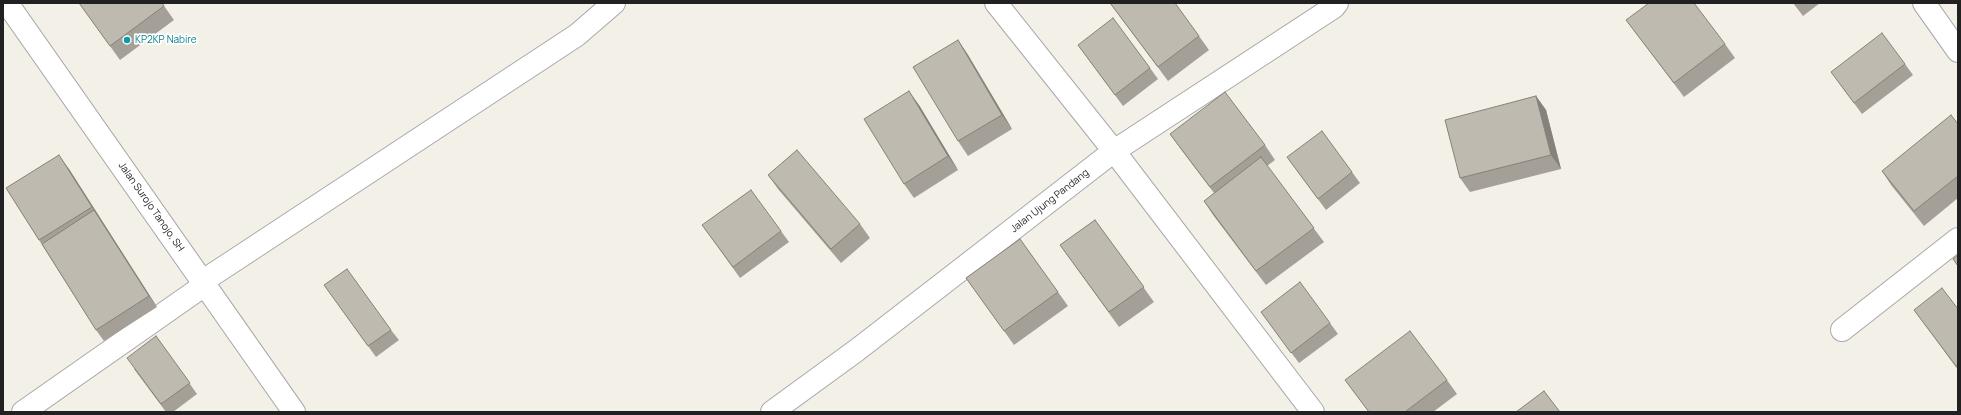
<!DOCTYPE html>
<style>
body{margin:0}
#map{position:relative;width:1961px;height:415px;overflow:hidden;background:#f2f0e7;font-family:Manrope,sans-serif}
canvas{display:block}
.frame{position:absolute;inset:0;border:4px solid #212121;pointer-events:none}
</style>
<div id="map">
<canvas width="1961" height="415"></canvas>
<div class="frame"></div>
</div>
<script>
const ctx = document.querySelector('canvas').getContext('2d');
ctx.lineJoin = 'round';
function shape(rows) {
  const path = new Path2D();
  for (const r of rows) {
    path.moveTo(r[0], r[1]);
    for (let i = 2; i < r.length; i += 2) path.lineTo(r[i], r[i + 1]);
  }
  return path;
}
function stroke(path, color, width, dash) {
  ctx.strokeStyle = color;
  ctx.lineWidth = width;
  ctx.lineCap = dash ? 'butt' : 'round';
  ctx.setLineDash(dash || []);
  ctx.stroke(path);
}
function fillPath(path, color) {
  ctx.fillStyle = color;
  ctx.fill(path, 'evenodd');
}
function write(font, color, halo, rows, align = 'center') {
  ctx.font = font + ' Manrope,sans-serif';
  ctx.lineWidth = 3.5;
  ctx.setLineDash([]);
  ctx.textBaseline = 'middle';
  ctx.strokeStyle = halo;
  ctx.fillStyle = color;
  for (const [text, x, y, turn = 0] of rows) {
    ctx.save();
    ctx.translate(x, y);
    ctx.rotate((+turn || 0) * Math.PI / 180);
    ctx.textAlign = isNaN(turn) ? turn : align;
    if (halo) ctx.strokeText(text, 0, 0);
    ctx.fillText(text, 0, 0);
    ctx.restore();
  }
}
const minor = shape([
 [7,3,294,412],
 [996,3,1114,151,1313,412],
 [1924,3,1958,51],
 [203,281,577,35,614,3],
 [1842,330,1958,239],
 [23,412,206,284],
 [772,412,857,350,1114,151,1334,7,1337,3]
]);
stroke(minor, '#a8a8a8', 24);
stroke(minor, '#fff', 22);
fillPath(shape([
 [79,3,162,3,174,20,120,60],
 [1110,3,1199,36,1209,50,1168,81],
 [1793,3,1820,3,1803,16],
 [1626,20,1725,44,1735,58,1684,97],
 [958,40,968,55,1012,129,968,156,958,141],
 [1078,45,1150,68,1158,79,1123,106],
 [1905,64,1913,75,1862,114,1831,72],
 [1536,96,1546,110,1561,169,1470,192,1460,178],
 [919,105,958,170,914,198,904,184],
 [1958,124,1958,198,1924,226,1891,185,1882,171],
 [1170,134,1265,145,1275,160,1267,166,1324,242,1266,285,1213,215,1204,201,1214,193,1180,148],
 [1287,157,1352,172,1360,183,1326,210],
 [69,169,157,307,104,341,96,330,6,188],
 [768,175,860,224,870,238,841,263,778,189],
 [1095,220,1154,302,1119,327,1060,245],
 [781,231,789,242,740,278,710,236],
 [1020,239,1068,306,1014,345,966,278],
 [324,285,391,330,399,340,376,357],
 [1958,309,1958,370,1914,310],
 [1261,312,1330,323,1338,334,1299,363],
 [156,336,197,394,173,412,166,412,134,369],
 [1345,380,1447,380,1457,394,1433,412,1369,412]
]), '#a4a097');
fillPath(shape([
 [958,40,968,55,1012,129,1002,115],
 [909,91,919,105,958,170,948,156],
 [1536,96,1546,110,1561,169,1551,155],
 [59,155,69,169,157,307,149,296]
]), '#86827b');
const building = shape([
 [79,3,162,3,164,6,110,46,79,3],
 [1110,3,1175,3,1199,36,1158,67,1110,3],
 [1649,3,1694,3,1725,44,1674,83,1626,20,1649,3],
 [1113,18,1150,68,1115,95,1078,45,1113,18],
 [1882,33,1905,64,1854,103,1831,72,1882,33],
 [958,40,1002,115,958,141,913,67,958,40],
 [909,91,948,156,904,184,864,119,909,91],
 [1225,92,1265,145,1210,187,1170,134,1225,92],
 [1536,96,1551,155,1460,178,1445,120,1536,96],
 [1951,115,1958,124,1958,176,1914,211,1882,171,1951,115],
 [1322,131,1352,172,1318,199,1287,157,1322,131],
 [797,150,860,224,831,249,768,175,797,150],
 [59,155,92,207,39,240,6,188,59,155],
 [1261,157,1314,228,1256,271,1204,201,1261,157],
 [751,190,781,231,733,267,702,225,751,190],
 [94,210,149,296,96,330,42,244,94,210],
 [1095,220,1144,287,1109,312,1060,245,1095,220],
 [1020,239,1058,292,1004,331,966,278,1020,239],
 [1958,255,1958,266,1953,259,1958,255],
 [347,269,391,330,368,346,324,285,347,269],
 [1300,282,1330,323,1291,353,1261,312,1300,282],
 [1942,288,1958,309,1958,364,1956,366,1914,310,1942,288],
 [1410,331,1447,380,1405,412,1369,412,1345,380,1410,331],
 [156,336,190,383,161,404,127,358,156,336],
 [1544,391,1560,412,1516,412,1544,391]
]);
fillPath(building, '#bfbab0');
stroke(building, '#86827b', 1);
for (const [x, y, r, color] of [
 [127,40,4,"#0f9aa8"]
]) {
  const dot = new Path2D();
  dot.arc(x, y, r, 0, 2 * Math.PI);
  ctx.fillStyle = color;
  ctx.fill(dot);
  stroke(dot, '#fff', 1.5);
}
write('10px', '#0d838f', '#fff', [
 ["KP2KP Nabire",135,40]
], 'left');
write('10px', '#212121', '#fff', [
 ["Jalan Ujung Pandang",1050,201,-38],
 ["Jalan Surojo Tanojo, SH",151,207,55]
]);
</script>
